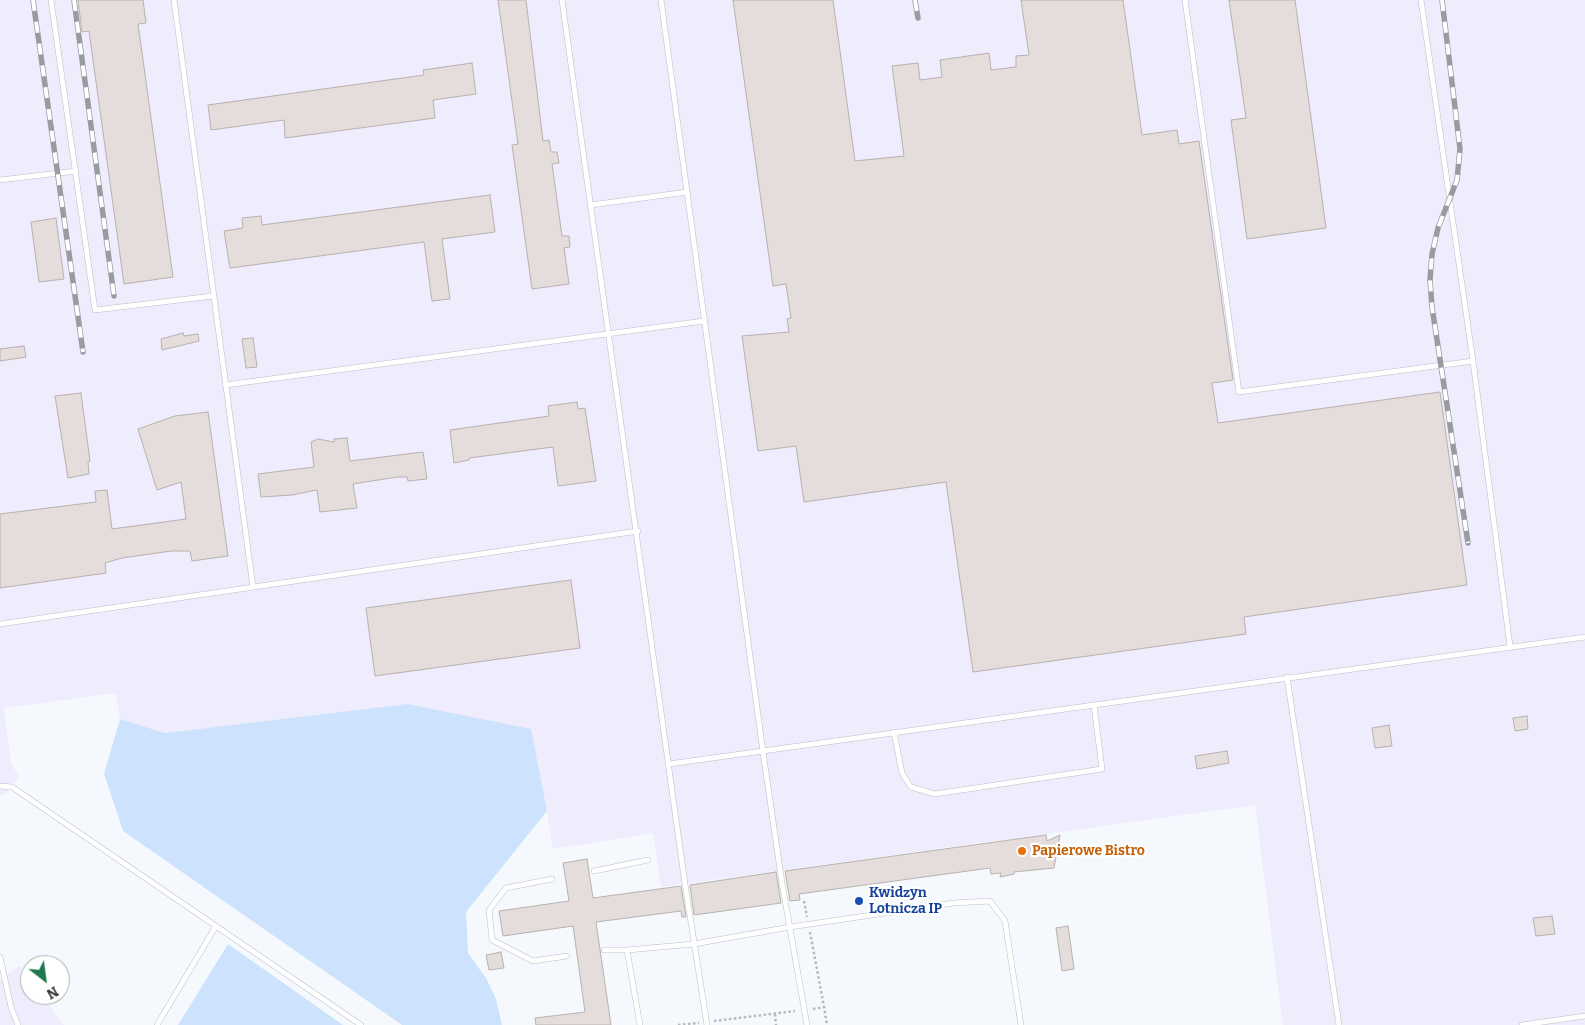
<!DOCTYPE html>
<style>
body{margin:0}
#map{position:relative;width:1585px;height:1025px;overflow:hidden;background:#f5f9fe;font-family:Bitter,serif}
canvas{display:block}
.north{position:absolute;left:20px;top:955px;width:50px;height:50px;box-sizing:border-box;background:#fff;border:1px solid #adaeaf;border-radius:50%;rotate:150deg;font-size:14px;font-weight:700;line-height:20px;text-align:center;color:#323436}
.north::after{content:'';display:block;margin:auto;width:18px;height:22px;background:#1e784d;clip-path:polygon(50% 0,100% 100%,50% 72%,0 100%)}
</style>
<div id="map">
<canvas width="1585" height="1025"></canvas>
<div class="north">N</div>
</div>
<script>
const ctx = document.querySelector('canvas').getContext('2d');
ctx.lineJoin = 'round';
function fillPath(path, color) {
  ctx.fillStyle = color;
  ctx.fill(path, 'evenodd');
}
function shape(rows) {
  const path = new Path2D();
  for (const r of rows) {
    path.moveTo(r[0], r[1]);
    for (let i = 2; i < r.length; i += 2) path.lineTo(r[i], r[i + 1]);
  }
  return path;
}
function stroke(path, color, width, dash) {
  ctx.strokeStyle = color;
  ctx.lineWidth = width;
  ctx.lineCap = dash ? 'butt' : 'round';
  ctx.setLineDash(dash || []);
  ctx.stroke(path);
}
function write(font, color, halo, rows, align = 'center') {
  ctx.font = font + ' Bitter,serif';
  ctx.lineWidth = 4.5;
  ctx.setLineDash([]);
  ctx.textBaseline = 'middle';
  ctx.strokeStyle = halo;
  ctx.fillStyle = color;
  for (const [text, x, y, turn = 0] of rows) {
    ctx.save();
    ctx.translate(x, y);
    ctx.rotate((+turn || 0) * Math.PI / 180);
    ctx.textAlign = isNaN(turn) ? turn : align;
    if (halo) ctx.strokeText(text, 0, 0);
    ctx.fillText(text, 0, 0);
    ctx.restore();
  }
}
fillPath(shape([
 [0,0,1585,0,1585,1025,1283,1025,1255,805,661,887,653,833,553,849,547,811,407,704,165,733,120,719,116,693,4,708,11,764,19,776,6,794,0,795],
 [19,966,30,980,30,995,41,995,64,1025,0,1025,0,980]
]), '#efecfe');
fillPath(shape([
 [407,704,531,729,547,811,466,912,468,953,486,978,496,999,502,1025,402,1025,123,831,104,774,120,719,165,733],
 [228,944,343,1025,178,1025]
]), '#cde3fd');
const building = shape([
 [78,0,143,0,146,23,138,24,173,277,124,284,89,31,82,32,78,0],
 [498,0,526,0,543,141,549,140,551,152,557,152,559,163,552,164,562,236,569,236,570,247,564,248,569,284,532,289,512,145,518,144,498,0],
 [733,0,833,0,855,161,904,156,892,66,918,63,920,80,942,77,940,60,989,53,991,70,1016,67,1016,56,1029,55,1021,0,1123,0,1142,135,1177,130,1179,144,1199,141,1233,380,1212,383,1218,423,1440,392,1467,585,1244,617,1246,634,973,672,946,482,804,502,796,446,758,451,742,336,789,332,787,319,791,318,786,284,773,286,733,0],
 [1229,0,1295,0,1326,228,1247,239,1231,120,1246,118,1229,0],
 [472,63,476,94,433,100,435,118,285,138,284,120,211,130,208,105,424,75,423,70,472,63],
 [490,195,495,232,442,239,450,299,432,301,424,242,230,268,224,231,243,228,242,218,261,216,262,225,490,195],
 [56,218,64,279,39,282,31,222,56,218],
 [183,333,184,336,198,334,199,341,162,350,161,339,183,333],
 [253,338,257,367,246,368,242,339,253,338],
 [24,346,26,357,0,361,0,349,24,346],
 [81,393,90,461,88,462,89,474,68,478,55,396,81,393],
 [577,402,578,409,585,408,596,481,558,486,553,447,469,458,469,460,454,463,450,430,549,416,548,406,577,402],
 [208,412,228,556,192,561,190,551,171,551,122,558,105,563,106,573,0,588,0,514,96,502,95,491,107,490,112,529,186,519,181,482,157,490,138,429,175,416,208,412],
 [347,438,350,461,423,452,427,479,408,481,407,477,397,477,353,484,357,508,320,512,317,490,292,495,261,497,258,474,314,467,311,442,318,439,334,442,334,439,347,438],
 [571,580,580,648,375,676,366,608,571,580],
 [1527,716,1528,729,1515,731,1513,718,1527,716],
 [1389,725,1392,746,1375,748,1372,728,1389,725],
 [1227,751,1229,763,1197,769,1195,756,1227,751],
 [1046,835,1047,841,1060,835,1054,868,1014,872,1014,874,1000,877,1001,873,991,874,990,868,799,894,800,900,790,901,785,871,1046,835],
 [587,859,593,898,681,886,686,917,682,917,681,911,596,922,611,1025,536,1025,535,1018,585,1012,573,926,503,936,499,911,569,901,563,863,587,859],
 [776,872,781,903,694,915,690,885,776,872],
 [1552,916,1555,934,1536,936,1533,918,1552,916],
 [1068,926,1074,969,1062,971,1056,928,1068,926],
 [501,952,504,968,489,970,486,955,501,952]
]);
fillPath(building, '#e4dddb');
stroke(building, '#b8b1af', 1);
const lane = shape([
 [51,0,95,310,213,296],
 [174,0,253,587],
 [562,0,685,884,707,1025],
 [661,0,763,752,782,883,807,1025],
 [1185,0,1239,392,1473,361],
 [1421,0,1473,361,1510,646],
 [0,180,76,171],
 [591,205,687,192],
 [225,385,704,321],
 [0,624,638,531],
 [1287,677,1339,1025],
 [894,732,902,773,911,787,935,794,1102,769,1094,705],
 [669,764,1585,637],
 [0,786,12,787,361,1025],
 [594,871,648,860],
 [552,879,506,888,489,910,492,940,533,961,567,956],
 [604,950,627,950],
 [0,957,11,1007,18,1025],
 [157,1025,216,926],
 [640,1025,627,950,694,944,790,927,954,903,990,901,1005,921,1021,1025],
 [1522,1025,1585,1016]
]);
stroke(lane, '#bbbfc4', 6);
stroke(shape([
 [804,901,807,917],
 [810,932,824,1007],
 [813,1009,824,1007,827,1025],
 [775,1014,776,1025],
 [714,1021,795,1011],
 [678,1025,699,1023]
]), '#b6b9bd', 2.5, [2.5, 2.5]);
stroke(lane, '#fff', 5);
const rail = shape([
 [33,0,83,352],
 [74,0,114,296],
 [915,0,918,18],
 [1442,0,1460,149,1457,180,1438,228,1432,254,1430,280,1432,307,1468,543]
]);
stroke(rail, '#999c9f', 5.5);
stroke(rail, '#fff', 4, [11]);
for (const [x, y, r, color] of [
 [1022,851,5,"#e8710a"],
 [859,901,5,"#1a4fb4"]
]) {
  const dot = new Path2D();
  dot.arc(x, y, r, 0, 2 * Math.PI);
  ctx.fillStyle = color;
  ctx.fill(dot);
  stroke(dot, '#fff', 2);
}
write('bold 14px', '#c56008', '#fff', [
 ["Papierowe Bistro",1032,851]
], 'left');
write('bold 14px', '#164399', '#fff', [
 ["Kwidzyn",869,893],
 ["Lotnicza IP",869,909]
], 'left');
</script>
